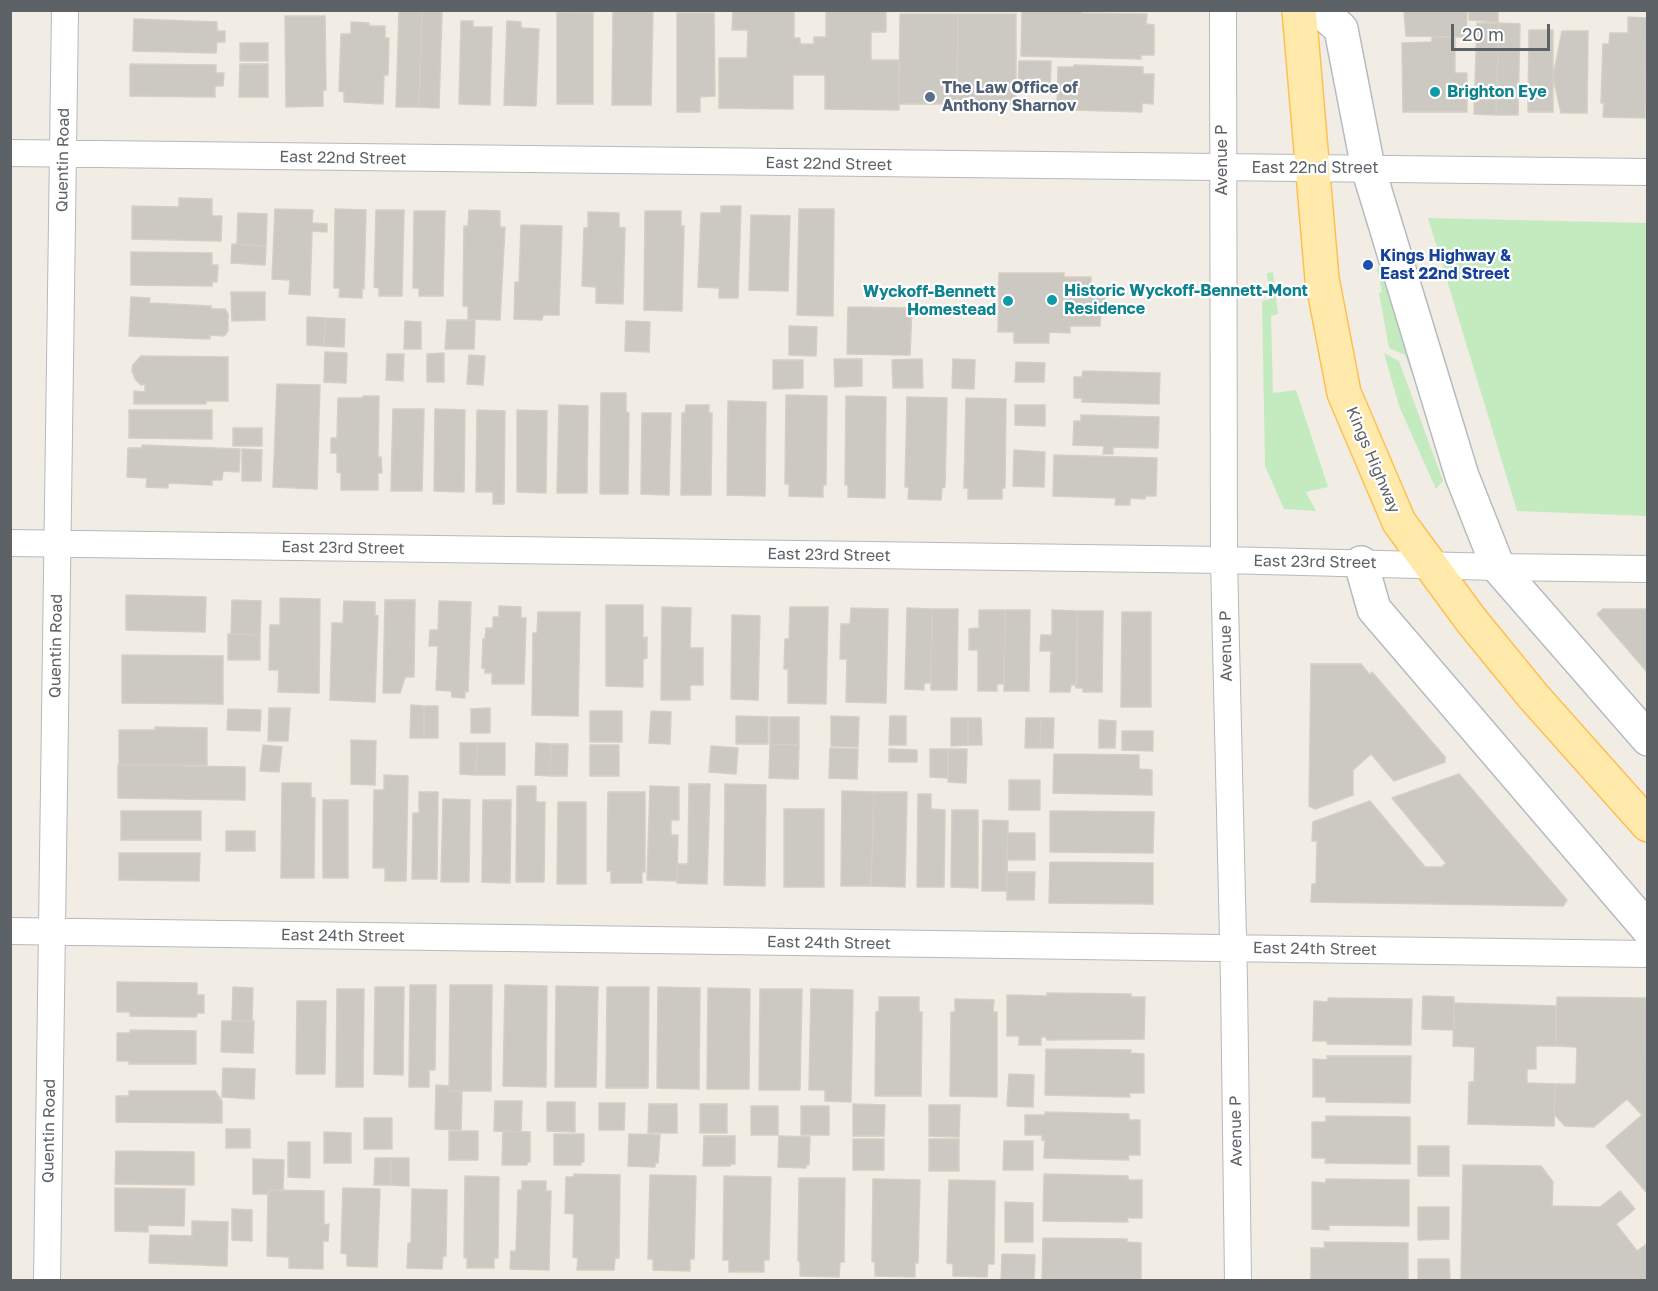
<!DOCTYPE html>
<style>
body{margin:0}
#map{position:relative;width:1658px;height:1291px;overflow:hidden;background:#f1ede5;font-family:"Golos Text",sans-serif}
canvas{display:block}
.frame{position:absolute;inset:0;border:12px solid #5d6267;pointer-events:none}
.scale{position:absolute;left:1451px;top:24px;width:99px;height:27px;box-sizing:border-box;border:3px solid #5d6267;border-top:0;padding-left:8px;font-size:18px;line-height:21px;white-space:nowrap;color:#5d6267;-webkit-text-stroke:4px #fff;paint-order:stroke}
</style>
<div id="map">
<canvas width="1658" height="1291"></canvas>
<div class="frame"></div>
<div class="scale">20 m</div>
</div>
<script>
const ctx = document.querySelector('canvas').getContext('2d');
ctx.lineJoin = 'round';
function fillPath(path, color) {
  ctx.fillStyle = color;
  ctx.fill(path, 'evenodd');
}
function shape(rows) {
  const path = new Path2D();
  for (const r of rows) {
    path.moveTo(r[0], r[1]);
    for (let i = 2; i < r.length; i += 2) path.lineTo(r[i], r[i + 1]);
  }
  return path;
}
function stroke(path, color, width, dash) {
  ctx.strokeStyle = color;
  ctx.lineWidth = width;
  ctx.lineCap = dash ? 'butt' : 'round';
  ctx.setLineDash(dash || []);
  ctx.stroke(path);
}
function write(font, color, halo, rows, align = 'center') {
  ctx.font = font + ' "Golos Text",sans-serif';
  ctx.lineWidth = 4.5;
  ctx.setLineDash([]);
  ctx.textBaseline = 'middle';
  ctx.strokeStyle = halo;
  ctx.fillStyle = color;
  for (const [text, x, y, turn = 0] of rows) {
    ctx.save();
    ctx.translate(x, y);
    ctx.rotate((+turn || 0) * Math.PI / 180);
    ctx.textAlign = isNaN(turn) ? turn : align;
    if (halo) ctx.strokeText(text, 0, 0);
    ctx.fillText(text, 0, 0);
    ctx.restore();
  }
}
fillPath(shape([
 [1428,218,1647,223,1647,516,1517,511],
 [1381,261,1422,400,1405,355,1389,348,1379,293,1382,292,1377,270],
 [1273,272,1278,314,1271,316,1273,393,1296,390,1328,487,1306,492,1316,511,1284,509,1265,466,1262,301,1270,299,1267,273],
 [1384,353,1399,361,1443,481,1436,489,1399,406]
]), '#c3ebbf');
const building = shape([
 [613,10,653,10,651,105,612,105,613,10],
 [733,10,794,10,794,38,800,38,800,44,814,44,814,37,826,37,826,10,886,10,886,32,871,32,871,60,899,60,899,110,825,109,825,75,793,75,793,109,719,108,719,58,747,58,748,30,732,30,733,10],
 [1022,10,1082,10,1082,13,1147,14,1146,24,1154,25,1154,55,1141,55,1141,59,1021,56,1022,10],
 [1404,10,1467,10,1466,37,1406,36,1404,10],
 [1469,10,1498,10,1498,22,1469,20,1469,10],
 [399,11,422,11,419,107,396,107,399,11],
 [422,11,442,12,439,108,419,107,422,11],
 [557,12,593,13,593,104,557,104,557,12],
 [677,13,714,13,715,96,700,97,700,112,677,112,677,13],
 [900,14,958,14,957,104,899,104,900,14],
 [958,14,1016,14,1016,104,957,104,958,14],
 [285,16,325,16,326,90,323,90,323,106,286,107,285,16],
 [1628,17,1647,18,1645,118,1603,117,1604,103,1601,103,1603,44,1609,44,1610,33,1628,33,1628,17],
 [134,19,217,22,217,31,225,31,225,42,217,42,216,53,133,51,134,19],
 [461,21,473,21,473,27,492,27,490,105,459,104,461,21],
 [507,21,521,22,521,28,539,29,536,106,504,105,507,21],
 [351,22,369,23,369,26,385,26,385,38,389,38,388,75,384,75,383,104,344,102,344,92,339,91,341,34,351,34,351,22],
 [1477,23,1499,23,1496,115,1474,114,1477,23],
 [1499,23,1520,24,1518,115,1496,115,1499,23],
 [1529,30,1553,30,1553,112,1528,112,1529,30],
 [1562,31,1588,31,1587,113,1561,113,1553,77,1562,31],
 [1432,37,1455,37,1455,73,1467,73,1467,112,1403,112,1402,43,1432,42,1432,37],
 [240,43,268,43,268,61,240,61,240,43],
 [1019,61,1051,61,1050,93,1018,92,1019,61],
 [130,64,216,65,216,73,224,73,223,86,215,86,215,97,130,96,130,64],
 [240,64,268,64,268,97,239,97,240,64],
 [1074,65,1143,67,1143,74,1154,74,1153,104,1142,103,1142,112,1073,110,1073,106,1057,106,1058,67,1074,67,1074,65],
 [179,198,212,199,212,216,222,216,221,241,132,239,132,206,179,207,179,198],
 [721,206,741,206,738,298,719,298,719,288,698,287,701,213,721,213,721,206],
 [275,209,313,210,312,223,327,224,327,232,312,231,310,295,289,294,290,280,272,279,275,209],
 [335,209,366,210,364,289,362,289,362,298,339,297,340,288,334,288,335,209],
 [799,209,834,209,833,316,797,315,799,209],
 [376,210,404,210,402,296,379,296,379,288,374,287,376,210],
 [469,210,500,211,500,227,505,227,500,320,468,319,468,306,463,306,464,226,468,226,469,210],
 [414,211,445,211,443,296,419,296,419,288,413,288,414,211],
 [645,211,681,211,681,226,684,226,682,311,644,310,645,211],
 [588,212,619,213,619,227,625,228,623,304,596,303,596,287,582,286,584,228,588,228,588,212],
 [238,213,267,214,266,246,237,244,238,213],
 [751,215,790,216,788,291,749,290,751,215],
 [521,225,562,226,559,315,543,315,542,320,514,319,515,282,519,282,521,225],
 [232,244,266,246,265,265,231,263,232,244],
 [131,252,212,253,212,265,218,265,217,282,212,282,212,286,131,285,131,252],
 [999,273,1064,273,1064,277,1091,277,1091,290,1105,290,1105,311,1101,311,1100,326,1070,326,1070,333,1049,332,1049,343,1014,343,1014,332,998,332,999,273],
 [231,292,265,292,265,320,232,321,231,292],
 [131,297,150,298,149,303,211,306,211,309,225,309,228,314,228,331,224,336,210,335,210,339,129,336,131,297],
 [848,307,912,308,910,355,847,354,848,307],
 [307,317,325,318,324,346,307,345,307,317],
 [325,318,345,319,344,347,324,346,325,318],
 [447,320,475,320,474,349,445,349,447,320],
 [405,321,421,322,421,349,404,349,405,321],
 [626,321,650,322,649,352,625,351,626,321],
 [789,326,817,327,816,356,789,355,789,326],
 [325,352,347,353,346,383,324,382,325,352],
 [444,353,444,382,427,382,427,354,444,353],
 [387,354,404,354,403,381,386,380,387,354],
 [469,355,485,356,483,385,467,384,469,355],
 [141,356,228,357,228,401,206,401,206,404,134,404,134,391,145,392,145,384,141,385,135,379,132,370,133,365,141,356],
 [834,359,862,359,862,386,835,387,834,359],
 [922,359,923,388,893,388,892,360,922,359],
 [953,359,975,360,974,389,952,388,953,359],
 [773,360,803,360,803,388,773,389,773,360],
 [1016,362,1045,363,1044,382,1015,382,1016,362],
 [1083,371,1160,373,1159,404,1082,402,1082,398,1074,398,1074,377,1082,377,1083,371],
 [277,384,320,385,317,489,273,487,277,384],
 [601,393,626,393,626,412,629,413,628,494,600,494,601,393],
 [786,395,827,396,826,485,823,485,823,497,789,496,789,484,785,484,786,395],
 [363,396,379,396,378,457,381,457,382,473,378,473,378,490,341,490,341,473,337,472,337,453,331,453,331,438,337,438,338,398,363,398,363,396],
 [846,396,886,397,885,498,848,497,848,485,845,485,846,396],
 [907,397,947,398,945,487,942,488,941,500,908,499,909,487,905,487,907,397],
 [966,398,1006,399,1005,488,1002,488,1002,499,968,499,968,488,964,488,966,398],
 [728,401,766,402,765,496,727,495,728,401],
 [559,405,588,406,587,493,557,493,559,405],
 [686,405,709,405,709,413,712,413,711,495,681,495,682,413,685,413,686,405],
 [1015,405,1045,405,1045,426,1015,425,1015,405],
 [393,409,424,409,422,491,391,491,393,409],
 [435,409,465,410,464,492,434,491,435,409],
 [129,410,212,410,212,439,129,438,129,410],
 [477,410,505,411,504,504,493,504,493,492,476,492,477,410],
 [517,410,547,411,546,493,517,492,517,410],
 [642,413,671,413,669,495,641,494,642,413],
 [1081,415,1159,417,1158,448,1113,447,1113,454,1103,454,1104,446,1073,445,1074,421,1081,421,1081,415],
 [233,428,262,428,262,446,233,446,233,428],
 [142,445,240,449,239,472,223,471,222,480,212,480,212,485,168,483,168,488,146,487,147,478,127,477,128,448,142,448,142,445],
 [242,449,262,450,261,481,242,481,242,449],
 [1014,450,1045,452,1044,487,1013,486,1014,450],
 [1054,455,1157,458,1156,496,1145,496,1145,499,1130,498,1130,505,1115,505,1116,498,1053,496,1054,455],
 [126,595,206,597,205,632,126,630,126,595],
 [280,598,320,599,319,693,278,692,279,670,269,670,270,625,280,625,280,598],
 [232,600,261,601,260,635,231,634,232,600],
 [385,600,415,600,414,677,405,677,400,693,383,693,385,600],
 [344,601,375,602,375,615,378,616,375,702,330,700,332,623,343,623,344,601],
 [439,601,471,602,468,692,465,691,465,698,452,697,451,691,436,690,438,646,429,646,430,630,438,630,439,601],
 [606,605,643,605,643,638,647,637,647,658,643,659,643,687,606,686,606,605],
 [499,606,521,607,521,618,526,618,524,684,492,684,492,673,485,673,485,668,482,668,483,639,485,639,486,628,493,628,493,617,499,617,499,606],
 [662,607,691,608,690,648,703,648,703,685,690,685,690,700,661,700,662,607],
 [790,607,828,607,826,704,788,703,788,669,784,669,785,639,789,639,790,607],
 [851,608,888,609,886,703,846,702,847,659,840,659,841,624,850,624,851,608],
 [907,608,932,609,931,683,924,683,924,690,905,689,907,608],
 [932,609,958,609,957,690,931,690,932,609],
 [1603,609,1648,609,1648,673,1597,614,1603,609],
 [979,610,1005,610,1004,684,997,684,997,691,978,691,978,650,969,650,969,629,979,628,979,610],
 [1005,610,1030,610,1029,691,1004,691,1005,610],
 [1052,610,1077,611,1077,685,1071,685,1070,692,1050,692,1051,651,1040,651,1041,635,1052,635,1052,610],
 [1077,611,1103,611,1102,692,1083,692,1083,688,1076,688,1077,611],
 [538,612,580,612,578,716,532,715,533,633,537,633,538,612],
 [1122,612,1151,612,1151,707,1121,707,1122,612],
 [732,615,760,616,758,700,731,699,732,615],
 [228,634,260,635,260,660,228,660,228,634],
 [122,655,223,656,223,704,122,703,122,655],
 [1311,664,1361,664,1370,675,1372,672,1445,757,1445,762,1394,781,1371,754,1353,770,1353,795,1315,809,1309,806,1311,664],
 [411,705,424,706,424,738,410,738,411,705],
 [424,706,438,706,438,738,424,738,424,706],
 [269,708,290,708,288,741,268,741,269,708],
 [490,708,490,733,471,733,471,709,490,708],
 [228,709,261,710,260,731,227,730,228,709],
 [590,711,622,711,622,742,590,742,590,711],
 [651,711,671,712,670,744,649,743,651,711],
 [736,716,768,717,768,744,736,744,736,716],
 [831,716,859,717,858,747,831,746,831,716],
 [890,716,906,716,906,745,889,745,890,716],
 [770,717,799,717,799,745,770,744,770,717],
 [951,718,968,718,968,745,951,746,951,718],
 [968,718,981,718,982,745,968,745,968,718],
 [1026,718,1041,718,1040,748,1025,748,1026,718],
 [1041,718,1054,718,1053,748,1040,748,1041,718],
 [1099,720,1116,721,1115,748,1099,748,1099,720],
 [155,727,207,728,207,765,119,765,119,730,155,730,155,727],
 [1122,731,1153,731,1153,751,1122,750,1122,731],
 [351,740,376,741,375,785,351,784,351,740],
 [460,743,477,743,476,775,460,774,460,743],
 [477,743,505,743,505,775,476,775,477,743],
 [536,743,551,744,550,776,535,775,536,743],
 [551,744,568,744,567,776,550,776,551,744],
 [770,744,799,745,798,779,769,778,770,744],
 [263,745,282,747,279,772,260,771,263,745],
 [590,745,619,745,619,776,590,776,590,745],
 [711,746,738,748,736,774,709,772,711,746],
 [830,748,858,749,857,779,829,778,830,748],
 [889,749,917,750,917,762,889,762,889,749],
 [930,749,948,749,948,778,930,777,930,749],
 [948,749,967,749,966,783,948,782,948,749],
 [1054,754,1139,755,1139,769,1152,770,1152,795,1053,793,1054,754],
 [118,765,245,767,245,800,118,798,118,765],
 [1459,774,1567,900,1563,906,1311,902,1312,884,1316,884,1317,841,1312,841,1313,822,1370,801,1425,867,1442,867,1446,863,1392,798,1459,774],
 [384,775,408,776,406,881,385,881,385,868,373,868,374,790,384,790,384,775],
 [1009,780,1040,780,1040,810,1009,810,1009,780],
 [282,783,311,783,311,798,315,798,314,878,281,878,282,783],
 [689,784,710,784,707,884,677,883,678,864,688,864,689,784],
 [725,784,766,785,765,886,724,885,725,784],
 [517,786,536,786,536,802,545,802,544,882,516,882,517,786],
 [650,786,679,787,679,820,671,820,671,835,678,835,677,881,647,880,650,786],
 [842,791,874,792,871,886,841,886,842,791],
 [419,792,438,792,437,879,412,879,413,813,419,813,419,792],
 [608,792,645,792,645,872,642,871,642,883,611,883,611,871,607,871,608,792],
 [874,792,907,792,905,887,871,886,874,792],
 [918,794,931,794,931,809,945,810,944,887,917,887,918,794],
 [443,799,470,800,469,882,441,882,443,799],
 [323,800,348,800,348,878,323,878,323,800],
 [483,800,511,800,510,883,482,882,483,800],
 [558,802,586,802,586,884,557,884,558,802],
 [784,809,824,809,824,887,784,887,784,809],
 [952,810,978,810,978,888,951,887,952,810],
 [121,811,201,811,201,840,121,840,121,811],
 [1050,811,1154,812,1153,853,1050,852,1050,811],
 [983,820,1008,821,1007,891,982,891,983,820],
 [226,831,255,831,255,851,226,851,226,831],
 [1008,833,1035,833,1035,860,1007,860,1008,833],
 [119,853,200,853,199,881,119,880,119,853],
 [1050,862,1153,863,1153,904,1049,903,1050,862],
 [1007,872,1035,872,1034,900,1007,900,1007,872],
 [117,982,197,983,197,995,204,995,204,1013,197,1013,196,1017,130,1016,130,1012,117,1012,117,982],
 [410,985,436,985,435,1070,429,1070,429,1087,409,1087,410,985],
 [450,985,492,985,491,1091,449,1091,450,985],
 [505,985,547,986,546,1087,503,1086,505,985],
 [556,986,598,987,596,1087,555,1087,556,986],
 [233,987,253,988,252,1022,232,1021,233,987],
 [375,987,404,987,403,1075,374,1074,375,987],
 [607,987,649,987,648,1088,606,1088,607,987],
 [658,987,700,988,699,1089,657,1088,658,987],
 [708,988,750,989,749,1089,707,1089,708,988],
 [337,989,364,989,363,1087,336,1087,337,989],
 [760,989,802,989,800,1090,759,1090,760,989],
 [811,989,853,990,851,1102,825,1101,825,1090,809,1090,811,989],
 [1047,993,1131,994,1131,997,1145,997,1144,1039,1047,1040,1046,1037,1041,1037,1041,1045,1019,1045,1019,1036,1007,1036,1007,995,1047,996,1047,993],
 [1423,996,1454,997,1454,1030,1422,1029,1423,996],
 [879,997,919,997,919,1012,922,1012,921,1096,875,1096,876,1012,879,1011,879,997],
 [1557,997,1646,998,1648,1194,1606,1146,1642,1115,1627,1099,1594,1127,1565,1126,1554,1114,1555,1084,1576,1084,1577,1047,1556,1046,1557,997],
 [1328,998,1412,999,1411,1045,1327,1044,1327,1041,1313,1041,1314,1001,1328,1002,1328,998],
 [955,999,994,1000,993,1012,997,1012,997,1097,950,1096,951,1012,955,1012,955,999],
 [297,1001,326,1001,325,1074,296,1074,297,1001],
 [1454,1003,1556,1006,1556,1046,1536,1046,1536,1069,1527,1069,1527,1083,1555,1084,1554,1126,1468,1124,1469,1082,1474,1082,1475,1047,1453,1046,1454,1003],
 [222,1021,254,1021,253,1053,221,1052,222,1021],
 [130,1030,196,1031,196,1064,129,1064,129,1061,117,1061,117,1033,130,1033,130,1030],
 [1046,1049,1131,1050,1130,1053,1144,1054,1144,1093,1129,1093,1130,1097,1045,1095,1046,1049],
 [1327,1056,1411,1056,1410,1103,1326,1102,1326,1097,1313,1097,1313,1059,1327,1060,1327,1056],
 [223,1068,255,1069,254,1099,222,1097,223,1068],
 [1009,1074,1034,1075,1033,1107,1007,1106,1009,1074],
 [436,1085,449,1086,449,1091,462,1091,461,1130,435,1129,436,1085],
 [129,1091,215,1091,222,1101,222,1123,116,1122,116,1096,129,1096,129,1091],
 [495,1101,522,1101,521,1132,494,1131,495,1101],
 [547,1102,575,1102,575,1132,547,1131,547,1102],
 [599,1103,625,1103,624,1130,599,1130,599,1103],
 [649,1104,677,1104,677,1133,648,1133,649,1104],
 [700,1104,727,1104,727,1133,700,1133,700,1104],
 [853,1104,885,1105,884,1136,853,1136,853,1104],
 [929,1105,960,1105,959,1137,929,1136,929,1105],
 [751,1106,778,1106,778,1135,751,1135,751,1106],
 [801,1106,829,1106,829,1135,801,1135,801,1106],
 [1045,1112,1129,1114,1129,1120,1140,1120,1140,1155,1128,1155,1129,1160,1044,1158,1045,1140,1042,1140,1042,1135,1025,1135,1025,1115,1045,1115,1045,1112],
 [1326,1116,1410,1117,1410,1164,1325,1163,1326,1158,1312,1158,1312,1122,1326,1122,1326,1116],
 [364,1118,392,1118,392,1149,364,1149,364,1118],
 [226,1129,250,1129,250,1148,226,1148,226,1129],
 [449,1131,478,1131,478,1160,449,1160,449,1131],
 [503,1131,530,1132,530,1162,527,1162,527,1165,502,1165,503,1131],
 [324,1132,351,1133,351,1163,324,1163,324,1132],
 [554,1134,584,1134,584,1162,581,1162,581,1165,554,1165,554,1134],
 [629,1134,660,1135,658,1163,655,1163,655,1167,628,1166,629,1134],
 [704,1136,735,1136,735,1164,731,1164,730,1166,703,1166,704,1136],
 [779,1136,810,1137,809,1165,806,1165,806,1168,778,1167,779,1136],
 [853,1139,884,1139,884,1170,853,1170,853,1139],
 [929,1139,959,1139,959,1171,929,1171,929,1139],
 [1004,1141,1033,1141,1033,1170,1003,1170,1004,1141],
 [288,1142,310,1142,310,1178,288,1177,288,1142],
 [1418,1146,1449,1146,1449,1176,1418,1176,1418,1146],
 [116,1151,194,1152,194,1185,115,1184,116,1151],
 [375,1158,391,1158,391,1185,374,1185,375,1158],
 [391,1158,409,1158,409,1186,391,1185,391,1158],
 [253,1159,284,1160,283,1191,268,1190,268,1194,253,1194,253,1159],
 [1463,1165,1541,1166,1553,1182,1552,1206,1600,1207,1620,1191,1635,1209,1616,1224,1637,1251,1648,1243,1648,1280,1461,1280,1463,1165],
 [574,1174,620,1175,619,1258,615,1258,614,1270,577,1270,578,1258,573,1257,574,1214,565,1213,566,1177,574,1177,574,1174],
 [1044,1174,1128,1176,1128,1180,1142,1180,1142,1218,1127,1218,1128,1222,1043,1221,1044,1174],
 [650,1175,696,1176,694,1259,690,1259,690,1271,653,1270,653,1259,648,1259,650,1175],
 [465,1176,499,1177,498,1258,494,1258,494,1268,467,1268,467,1257,464,1258,465,1176],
 [724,1176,771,1177,769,1260,764,1260,764,1272,729,1272,729,1260,723,1260,724,1176],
 [799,1178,845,1178,844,1262,840,1262,839,1277,800,1276,800,1261,798,1261,799,1178],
 [873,1179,920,1180,918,1263,915,1263,915,1277,875,1276,875,1262,872,1262,873,1179],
 [1326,1179,1409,1180,1409,1226,1329,1225,1329,1230,1312,1229,1312,1182,1326,1183,1326,1179],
 [949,1180,995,1181,994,1264,988,1264,987,1277,953,1276,953,1264,947,1263,949,1180],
 [522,1181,546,1181,546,1191,551,1191,549,1270,510,1269,511,1251,516,1251,518,1190,522,1190,522,1181],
 [115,1188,185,1189,184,1226,148,1225,148,1232,115,1231,115,1188],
 [343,1188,380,1189,377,1267,347,1266,347,1254,341,1253,343,1188],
 [412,1189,447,1190,446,1256,443,1256,442,1269,407,1268,408,1243,411,1243,412,1189],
 [268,1190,324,1191,324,1225,329,1224,328,1241,323,1241,323,1269,289,1268,289,1257,267,1256,268,1190],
 [1005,1202,1033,1203,1033,1242,1005,1242,1005,1202],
 [1418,1207,1449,1207,1449,1239,1418,1240,1418,1207],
 [232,1209,252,1210,252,1241,232,1240,232,1209],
 [192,1221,228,1222,227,1266,149,1263,150,1235,192,1236,192,1221],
 [1043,1238,1127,1239,1127,1242,1141,1243,1141,1280,1042,1280,1043,1238],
 [1324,1242,1408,1243,1408,1280,1311,1280,1311,1248,1325,1248,1324,1242],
 [1002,1254,1035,1255,1034,1280,1001,1280,1002,1254],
 [1418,1259,1449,1259,1450,1280,1418,1280,1418,1259]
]);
fillPath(building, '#ccc8c2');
stroke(building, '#d6cec2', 1.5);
const street = shape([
 [1223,10,1224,560,1234,981,1238,1280],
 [10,153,1648,172],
 [10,543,1224,560,1498,567,1648,569],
 [10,931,1648,954],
 [47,1280,65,10]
]);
const secondary = shape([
 [1320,10,1341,29,1368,168,1462,476,1498,567,1648,739],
 [1361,563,1374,609,1648,929]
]);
const primary = shape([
 [1299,10,1322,279,1344,393,1399,522,1471,620,1533,696,1648,825]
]);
stroke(street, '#b6b9bd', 28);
stroke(secondary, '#b6bbc0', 36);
stroke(primary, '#ffbf50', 36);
stroke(street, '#fff', 26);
stroke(secondary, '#fff', 33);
stroke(primary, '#ffeaac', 33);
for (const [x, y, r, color] of [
 [1435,92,6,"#0f9aa8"],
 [930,97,6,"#5c6f8a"],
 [1368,265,6,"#1a4fb4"],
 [1052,300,6,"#0f9aa8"],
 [1008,301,6,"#0f9aa8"]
]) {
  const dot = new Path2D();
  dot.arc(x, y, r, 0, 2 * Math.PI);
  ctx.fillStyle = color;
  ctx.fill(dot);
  stroke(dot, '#fff', 2);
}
write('bold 16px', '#4e5e75', '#fff', [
 ["The Law Office of",942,88],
 ["Anthony Sharnov",942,106]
], 'left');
write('bold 16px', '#0d838f', '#fff', [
 ["Brighton Eye",1447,92],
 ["Historic Wyckoff-Bennett-Mont",1064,291],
 ["Residence",1064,309],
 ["Wyckoff-Bennett",996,292,"right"],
 ["Homestead",996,310,"right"]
], 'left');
write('16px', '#5d6267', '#fff', [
 ["East 22nd Street",343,158,1],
 ["Quentin Road",63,160,-89],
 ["Avenue P",1222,160,-90],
 ["East 22nd Street",829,164,1],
 ["East 22nd Street",1315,168],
 ["Kings Highway",1373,460,67],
 ["East 23rd Street",343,548,1],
 ["East 23rd Street",829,555,1],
 ["East 23rd Street",1315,562,1],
 ["Quentin Road",56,646,-89],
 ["Avenue P",1226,646,-91],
 ["East 24th Street",343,936,1],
 ["East 24th Street",829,943,1],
 ["East 24th Street",1315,949,1],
 ["Quentin Road",49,1131,-89],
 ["Avenue P",1236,1131,-91]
]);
write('bold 16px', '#164399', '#fff', [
 ["Kings Highway &",1380,256],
 ["East 22nd Street",1380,274]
], 'left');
</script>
